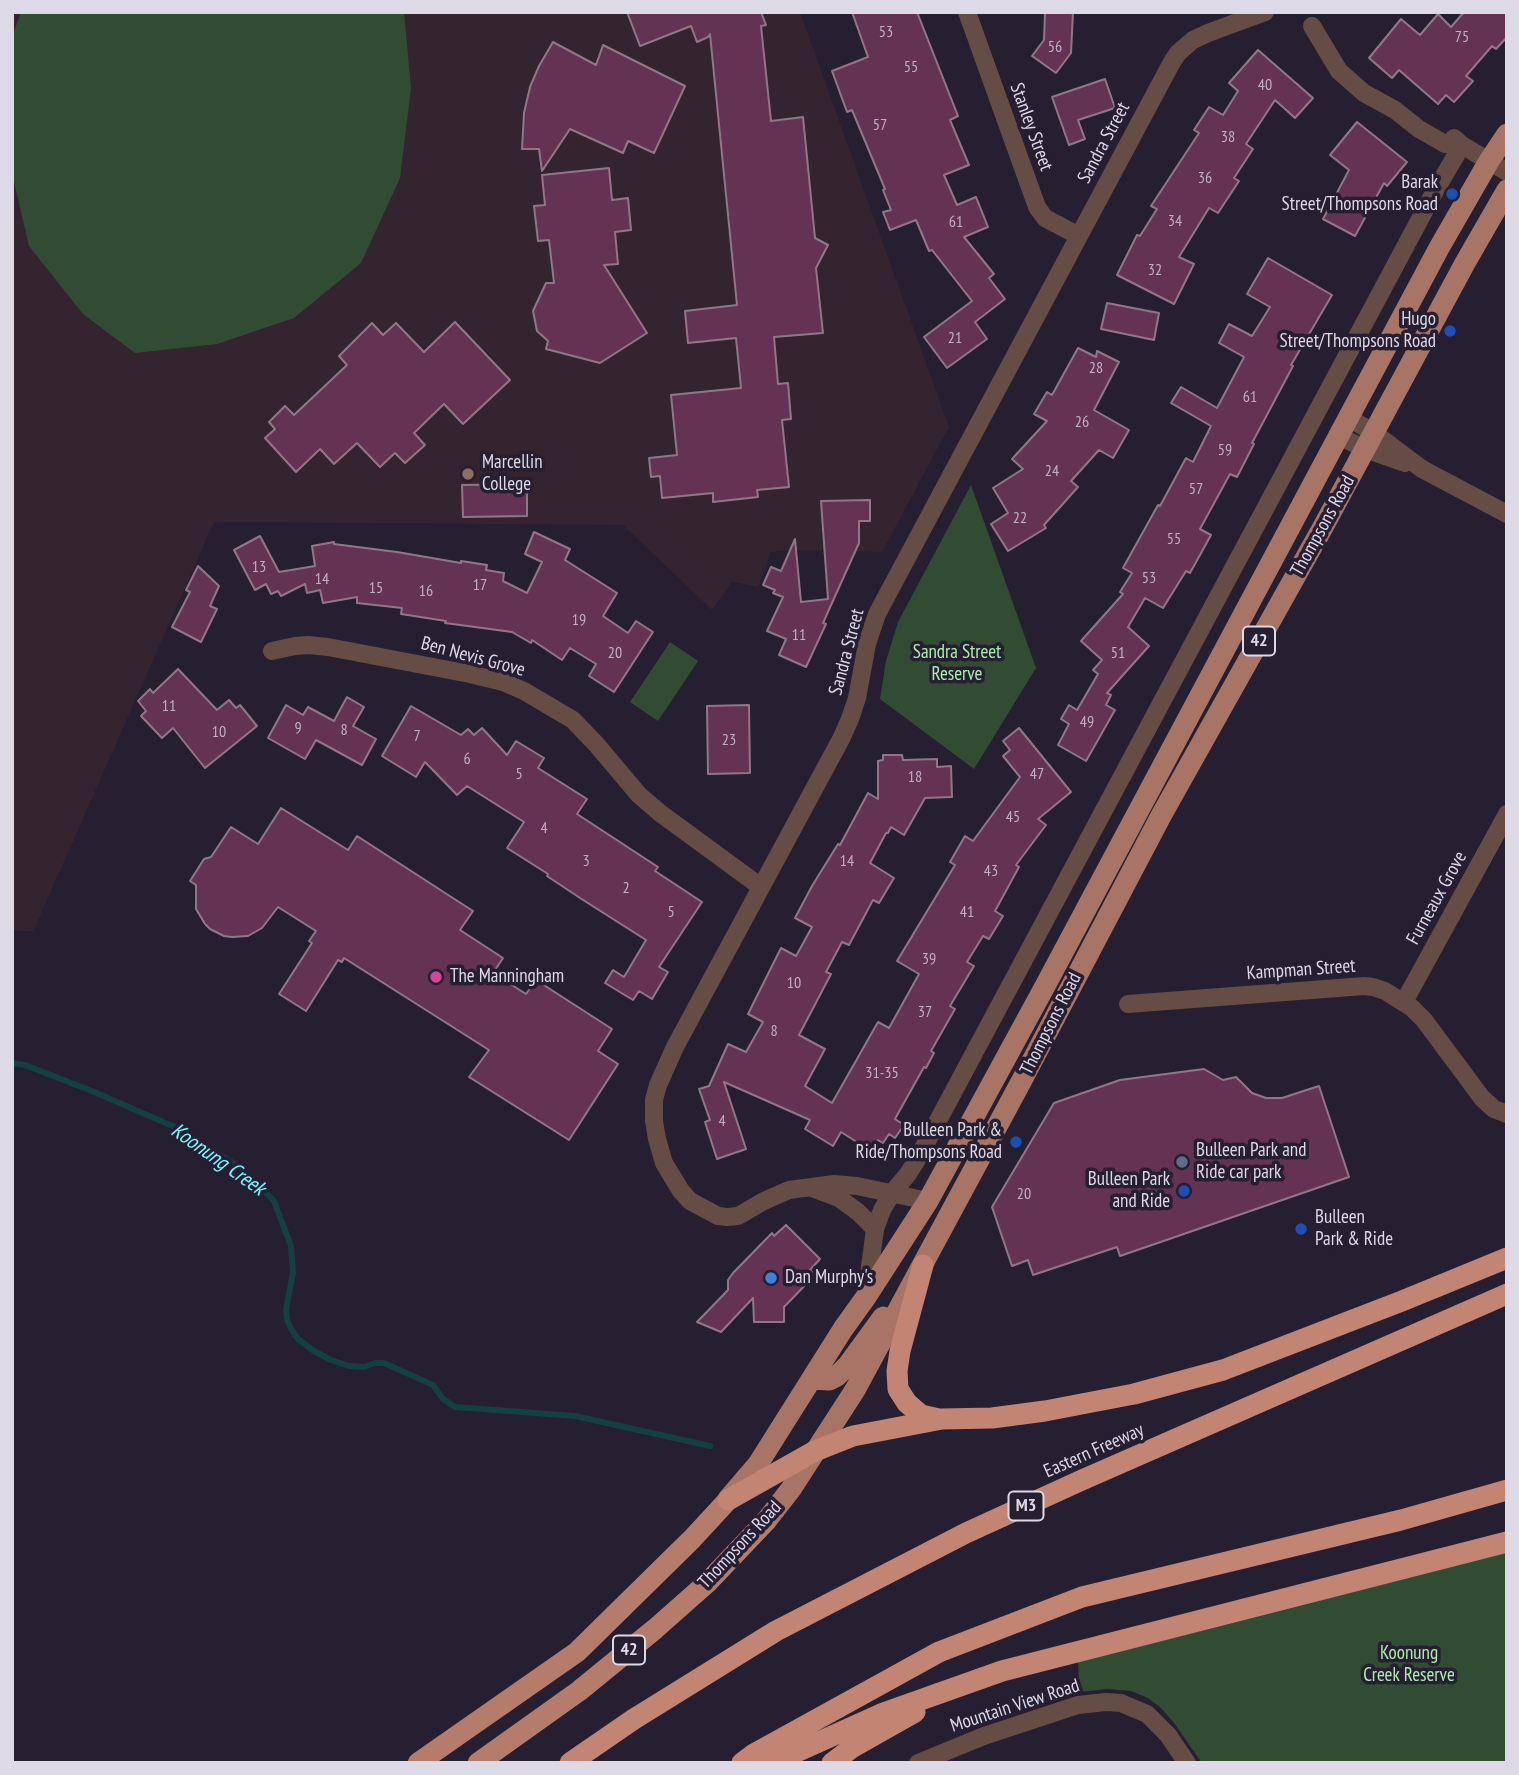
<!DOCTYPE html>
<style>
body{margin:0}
#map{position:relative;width:1519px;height:1775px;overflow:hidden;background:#261e31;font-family:"PT Sans Narrow",sans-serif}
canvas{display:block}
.frame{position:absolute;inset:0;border:14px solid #ded9e7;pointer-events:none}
</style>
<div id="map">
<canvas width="1519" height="1775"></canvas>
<div class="frame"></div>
</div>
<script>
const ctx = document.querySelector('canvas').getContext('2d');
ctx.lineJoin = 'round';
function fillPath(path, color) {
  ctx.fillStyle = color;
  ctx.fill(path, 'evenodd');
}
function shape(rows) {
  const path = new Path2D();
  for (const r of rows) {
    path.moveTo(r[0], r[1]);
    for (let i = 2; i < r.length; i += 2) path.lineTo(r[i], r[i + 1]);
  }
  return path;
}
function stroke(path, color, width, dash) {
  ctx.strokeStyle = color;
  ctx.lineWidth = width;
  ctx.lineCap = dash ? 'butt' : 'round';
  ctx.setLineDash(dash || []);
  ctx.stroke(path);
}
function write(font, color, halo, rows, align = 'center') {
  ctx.font = font + ' "PT Sans Narrow",sans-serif';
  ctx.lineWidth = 7;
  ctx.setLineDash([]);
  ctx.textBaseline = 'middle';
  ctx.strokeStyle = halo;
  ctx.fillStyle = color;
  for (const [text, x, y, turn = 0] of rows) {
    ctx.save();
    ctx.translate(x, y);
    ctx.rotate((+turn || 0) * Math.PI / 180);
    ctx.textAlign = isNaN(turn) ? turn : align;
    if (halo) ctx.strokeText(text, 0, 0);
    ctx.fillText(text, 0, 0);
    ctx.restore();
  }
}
fillPath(shape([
 [12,12,800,12,949,427,882,552,792,550,771,552,758,587,732,582,712,610,623,525,214,522,33,932,12,930]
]), '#332430');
fillPath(shape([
 [21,12,404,12,411,88,400,178,361,263,294,318,217,344,135,353,83,314,29,246,12,173,12,37],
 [971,485,1036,668,974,769,880,699,886,661,898,622],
 [670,642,698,661,658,721,630,702],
 [1507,1532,1507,1763,1202,1763,1174,1723,1161,1708,1148,1698,1131,1691,1107,1689,1080,1692,1077,1650,1264,1608]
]), '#324c34');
stroke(shape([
 [12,1063,25,1065,92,1091,177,1128,238,1166,258,1184,274,1201,291,1246,293,1272,286,1310,287,1319,291,1329,298,1339,314,1351,331,1360,349,1366,364,1367,375,1363,384,1363,433,1385,443,1399,455,1407,575,1416,710,1446]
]), '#124043', 6);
const building = shape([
 [627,12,761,12,766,25,761,26,771,121,803,117,815,238,828,245,816,268,823,333,774,337,778,384,788,383,791,419,782,420,789,487,757,490,758,497,713,502,713,493,662,498,660,476,651,477,649,458,677,455,671,395,741,388,736,338,688,343,685,311,737,305,710,34,708,37,697,42,691,26,640,46,627,12],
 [852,12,917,12,958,116,950,120,969,165,944,175,957,205,976,197,988,227,964,237,994,274,989,278,1005,299,975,322,987,339,947,368,924,337,972,301,932,250,929,251,916,220,890,230,883,212,891,210,883,190,885,189,852,110,847,112,832,71,868,57,852,12],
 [1045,12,1073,12,1071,53,1056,73,1032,56,1044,40,1045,12],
 [1464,12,1507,12,1507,37,1496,49,1492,46,1466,76,1473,81,1454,102,1446,95,1438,104,1399,70,1392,78,1369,58,1401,19,1420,35,1438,14,1451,27,1464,12],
 [553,42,596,65,603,45,685,86,654,153,628,141,623,153,570,129,542,171,539,149,522,149,524,113,530,87,539,66,553,42],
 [1258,50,1313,98,1295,118,1275,100,1246,144,1253,149,1234,178,1239,181,1218,213,1209,208,1179,257,1194,264,1174,304,1117,275,1137,235,1140,236,1157,209,1151,206,1199,133,1194,130,1209,107,1223,115,1238,91,1229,83,1258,50],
 [1105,79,1115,108,1078,120,1085,139,1069,145,1052,97,1105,79],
 [1357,122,1407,162,1387,186,1384,183,1355,236,1323,219,1349,170,1330,155,1357,122],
 [609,168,612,200,628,198,631,230,615,232,618,264,604,265,647,333,600,363,546,349,548,341,537,331,533,311,546,283,554,283,549,240,538,241,534,206,545,205,542,175,609,168],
 [1268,258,1332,295,1291,365,1293,366,1252,443,1254,444,1237,477,1230,474,1200,529,1211,535,1190,573,1186,571,1163,608,1145,598,1128,627,1149,646,1107,693,1111,695,1106,705,1115,710,1086,761,1058,745,1069,724,1061,719,1069,705,1077,710,1098,674,1093,670,1102,660,1081,641,1123,594,1120,592,1132,573,1123,568,1158,505,1160,506,1186,458,1193,462,1211,426,1171,403,1181,387,1217,408,1244,357,1219,343,1229,324,1252,336,1270,307,1247,294,1268,258],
 [1107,303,1159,313,1154,340,1101,329,1107,303],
 [455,322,510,380,463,424,444,404,414,433,425,445,405,463,395,453,380,467,357,443,334,464,320,449,296,472,265,438,275,429,269,422,285,406,294,415,347,365,339,356,372,323,383,335,396,323,424,352,455,322],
 [1078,348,1096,357,1097,351,1119,362,1094,410,1129,430,1113,458,1099,450,1071,481,1078,487,1044,525,1046,528,1008,551,991,524,1008,513,993,488,1023,469,1012,459,1047,421,1034,414,1047,392,1052,395,1078,348],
 [527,484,527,516,463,517,462,485,527,484],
 [870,500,870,521,859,521,859,543,823,623,826,624,806,667,779,655,786,639,767,631,783,597,773,593,775,590,763,585,771,567,781,571,795,539,801,602,828,599,821,501,870,500],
 [534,532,570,549,565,560,617,593,603,616,628,633,636,621,653,632,614,692,589,676,596,664,570,648,562,660,532,640,531,643,512,632,445,623,446,621,401,614,402,608,357,603,357,597,323,603,320,590,307,593,305,584,281,596,278,591,271,594,266,584,255,590,234,550,260,536,279,572,315,566,312,546,334,542,334,544,397,552,461,563,461,561,487,565,486,570,504,573,503,581,527,593,542,562,525,554,534,532],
 [198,566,219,586,210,606,217,609,201,642,172,627,190,592,186,590,198,566],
 [178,669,217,710,229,700,236,708,240,705,257,726,205,768,173,728,162,738,141,716,146,711,138,701,150,689,153,693,178,669],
 [347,697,364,707,353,726,376,739,362,765,316,740,305,759,268,738,286,705,303,715,308,707,334,721,347,697],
 [749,705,750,773,708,774,707,706,749,705],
 [411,706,461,735,468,729,474,735,482,728,507,755,516,741,544,758,538,768,587,799,577,814,658,867,655,871,702,902,659,967,668,972,652,999,639,991,633,1000,605,983,613,970,624,977,646,940,580,898,547,876,548,874,507,848,524,822,467,786,457,795,425,762,416,777,382,756,411,706],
 [1019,728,1071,792,1038,819,1046,825,1016,865,1019,867,995,911,1003,916,989,939,983,936,967,962,974,966,950,1006,955,1009,931,1051,934,1053,926,1068,924,1067,895,1119,904,1125,895,1138,889,1134,883,1143,878,1140,871,1151,841,1132,833,1146,805,1129,810,1120,724,1082,746,1149,717,1159,705,1122,710,1120,699,1089,709,1086,728,1044,746,1052,763,1022,748,1014,781,948,796,956,812,927,795,918,812,886,838,844,840,845,868,793,878,799,878,761,883,760,883,755,902,755,903,760,937,759,937,767,951,766,952,797,925,798,904,835,891,827,888,833,886,833,870,863,894,878,879,903,873,900,849,945,842,942,826,972,831,974,799,1035,825,1049,805,1086,832,1103,878,1022,889,1028,919,974,897,961,955,865,950,862,965,836,973,841,1020,777,1003,756,1010,750,1003,741,1019,728],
 [281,808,348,850,357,836,473,911,460,930,503,958,493,973,526,994,536,980,612,1029,598,1051,618,1064,569,1140,469,1077,489,1050,344,958,342,962,338,960,306,1011,279,994,312,943,309,941,316,931,278,907,262,928,248,936,232,937,224,936,210,929,205,924,196,909,196,885,190,881,204,859,211,857,231,827,258,844,281,808],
 [1204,1069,1223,1080,1236,1077,1252,1093,1266,1098,1282,1098,1319,1086,1349,1177,1120,1256,1117,1247,1033,1275,1028,1260,1012,1266,992,1207,1054,1103,1120,1080,1204,1069],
 [786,1225,820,1259,810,1270,815,1275,784,1307,784,1322,754,1322,753,1298,721,1332,697,1322,728,1290,728,1280,733,1273,772,1233,774,1236,786,1225]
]);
fillPath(building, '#643353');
stroke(building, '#917786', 2);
stroke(shape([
 [967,12,1037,207,1045,218,1079,236],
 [1312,26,1339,71,1364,93,1395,110,1419,129,1445,144,1462,145],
 [1454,138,1462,145,1507,172],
 [1349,418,1374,433,1422,469,1507,514],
 [1339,436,1365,449,1405,463],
 [272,651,295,646,308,645,328,647,470,674,503,682,524,691,573,720,596,744,639,795,660,813,761,887],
 [1404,1002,1507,814],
 [1128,1004,1364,986,1373,987,1385,991,1412,1008,1424,1020,1482,1098,1494,1109,1507,1114],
 [812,1188,839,1198,858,1212,875,1229],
 [928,1201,857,1186,834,1184,789,1190,764,1201,738,1216,727,1217,718,1216,690,1201,681,1191,664,1163,657,1139,654,1121,654,1100,658,1085,675,1047,841,739,850,719,857,698,867,644,877,614,1172,62,1178,53,1193,40,1208,33,1265,12],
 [866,1297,875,1229,882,1210,892,1193,908,1174,918,1158,1435,191,1462,145],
 [918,1763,984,1736,1078,1705,1106,1702,1121,1703,1147,1714,1168,1735,1187,1763]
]), '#654c45', 18);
stroke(shape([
 [812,1379,829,1380,837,1376,848,1365,883,1317],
 [728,1499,758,1464,843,1329,866,1297,928,1201,1044,988,1439,248,1489,161,1507,134],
 [766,1521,791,1489,855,1390,1022,1080,1162,814,1323,527,1465,263,1507,190]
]), '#a87466', 21);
stroke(shape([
 [418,1763,577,1652,692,1539,728,1500],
 [478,1763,579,1691,655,1629,707,1583,766,1521]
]), '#b57c6c', 21);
stroke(shape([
 [923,1265,900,1351,897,1371,898,1389,907,1403,921,1415,939,1419],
 [728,1500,815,1451,853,1436,942,1419,992,1418,1045,1411,1134,1394,1223,1370,1402,1301,1507,1258],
 [570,1763,634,1719,776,1631,966,1533,1082,1480,1507,1294],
 [742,1763,754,1754,939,1652,1082,1597,1401,1520,1507,1490],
 [772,1763,881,1714,1002,1671,1507,1542],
 [832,1763,853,1747,915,1712]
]), '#c28473', 21);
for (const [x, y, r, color] of [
 [1452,194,7,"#1a4fb4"],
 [1450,331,7,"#1a4fb4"],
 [468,474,7,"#8d6e63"],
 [436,977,7,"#d1479c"],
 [1016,1142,7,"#1a4fb4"],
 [1182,1162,7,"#5c6f8a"],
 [1184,1191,7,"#1a4fb4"],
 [1301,1229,7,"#1a4fb4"],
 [771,1278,7,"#3f7fe0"]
]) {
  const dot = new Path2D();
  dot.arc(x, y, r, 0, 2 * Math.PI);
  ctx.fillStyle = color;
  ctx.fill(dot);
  stroke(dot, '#261e31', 2.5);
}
write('16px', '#c0b0c2', null, [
 ["53",886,32],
 ["75",1462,37],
 ["56",1055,47],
 ["55",911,67],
 ["40",1265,85],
 ["57",880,125],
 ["38",1228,137],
 ["36",1205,178],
 ["34",1175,221],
 ["61",956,222],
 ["32",1155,270],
 ["21",955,338],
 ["28",1096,368],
 ["61",1250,397],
 ["26",1082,422],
 ["59",1225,450],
 ["24",1052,471],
 ["57",1196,489],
 ["22",1020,518],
 ["55",1174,539],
 ["13",259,567],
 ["53",1149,578],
 ["14",322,579],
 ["17",480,585],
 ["15",376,588],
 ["16",426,591],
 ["19",579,620],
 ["11",799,635],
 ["20",615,653],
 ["51",1118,653],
 ["11",169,706],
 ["49",1087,722],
 ["9",298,728],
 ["8",344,730],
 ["10",219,732],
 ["7",417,736],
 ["23",729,740],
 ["6",467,759],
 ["5",519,774],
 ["47",1037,774],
 ["18",915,777],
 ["45",1013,817],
 ["4",544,828],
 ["3",586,861],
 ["14",847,861],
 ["43",991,871],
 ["2",626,888],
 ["5",671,912],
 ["41",967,912],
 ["39",929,959],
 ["10",794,983],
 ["37",925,1012],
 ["8",774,1031],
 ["31-35",882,1073],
 ["4",722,1121],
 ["20",1024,1194]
]);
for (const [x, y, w] of [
 [1259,641,32],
 [1026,1506,35],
 [629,1650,32]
]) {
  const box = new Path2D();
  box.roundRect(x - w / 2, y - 14.5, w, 29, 5);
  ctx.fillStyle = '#261e31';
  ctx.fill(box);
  stroke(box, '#ded9e7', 2);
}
write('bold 18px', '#ded9e7', null, [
 ["42",1259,641],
 ["M3",1026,1506],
 ["42",629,1650]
]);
write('19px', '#ded9e7', '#261e31', [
 ["Stanley Street",1031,127,70],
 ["Sandra Street",1104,143,-62],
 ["Thompsons Road",1323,526,-61],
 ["Sandra Street",847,652,-75],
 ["Ben Nevis Grove",473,657,15],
 ["Furneaux Grove",1437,898,-61],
 ["Kampman Street",1301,970,-4],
 ["Thompsons Road",1051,1024,-63],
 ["Eastern Freeway",1094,1451,-24],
 ["Thompsons Road",740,1545,-47],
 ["Mountain View Road",1015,1706,-18]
]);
write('19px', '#ded9e7', '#261e31', [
 ["Barak",1438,183,"right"],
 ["Street/Thompsons Road",1438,205,"right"],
 ["Hugo",1436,320,"right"],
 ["Street/Thompsons Road",1436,342,"right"],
 ["Marcellin",482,463],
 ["College",482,485],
 ["The Manningham",450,977],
 ["Bulleen Park &",1002,1131,"right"],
 ["Ride/Thompsons Road",1002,1153,"right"],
 ["Bulleen Park and",1196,1151],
 ["Ride car park",1196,1173],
 ["Bulleen Park",1170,1180,"right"],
 ["and Ride",1170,1202,"right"],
 ["Bulleen",1315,1218],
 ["Park & Ride",1315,1240],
 ["Dan Murphy's",785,1278]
], 'left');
write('19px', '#aaefae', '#261e31', [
 ["Sandra Street",957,653],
 ["Reserve",957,675],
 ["Koonung",1409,1654],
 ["Creek Reserve",1409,1676]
]);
write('italic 21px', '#7af6ff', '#261e31', [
 ["Koonung Creek",218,1160,35]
]);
</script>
